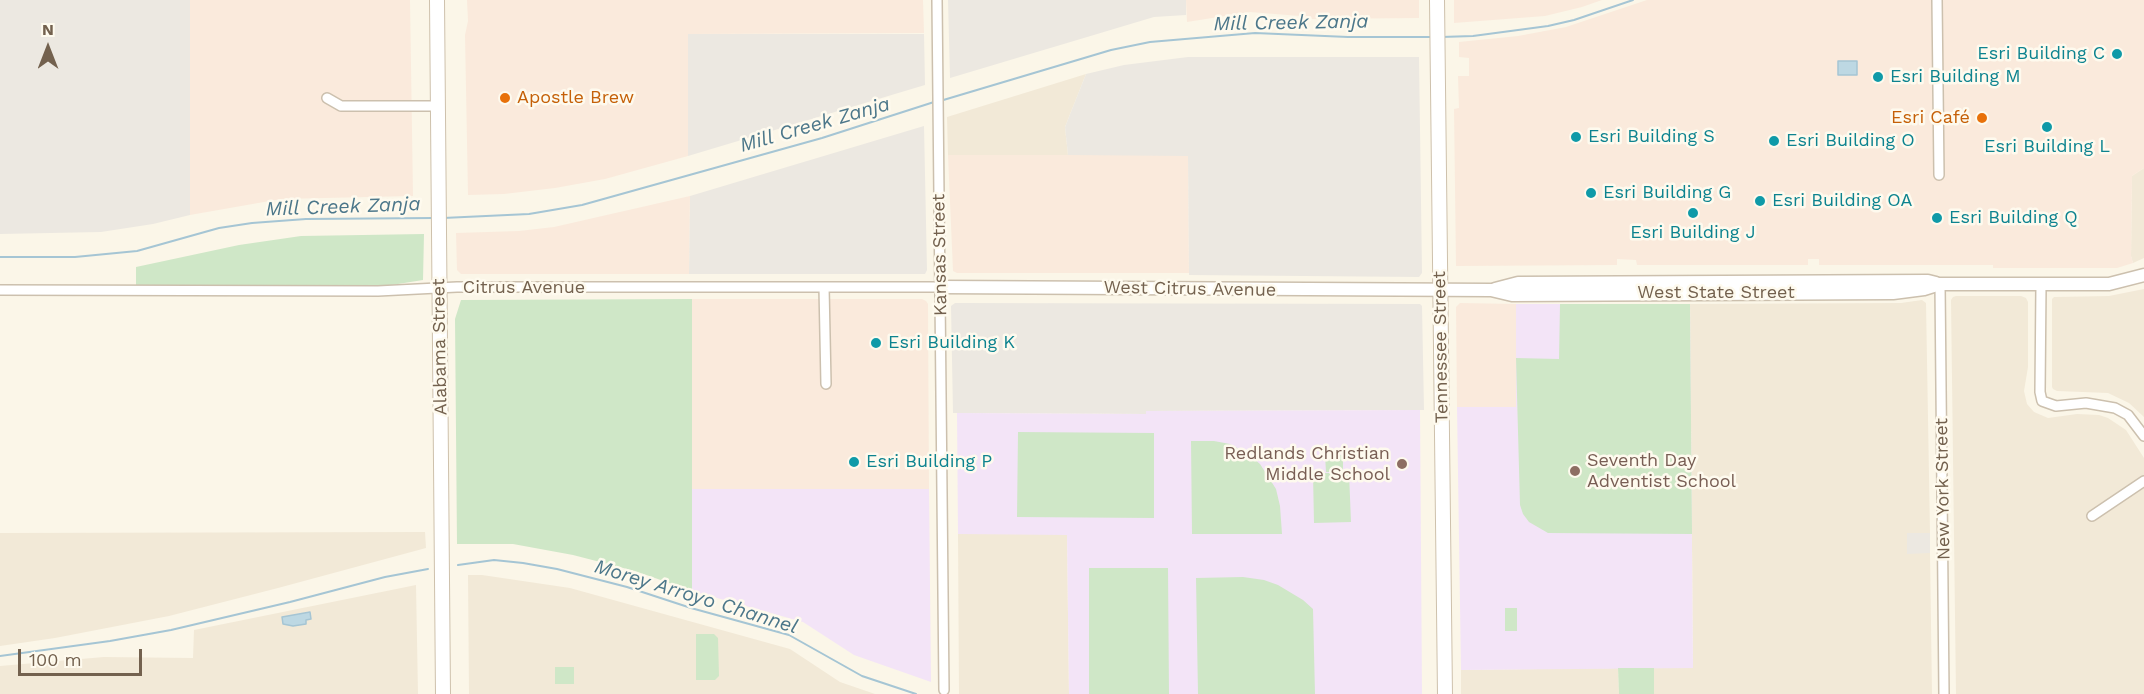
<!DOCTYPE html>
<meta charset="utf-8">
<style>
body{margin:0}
#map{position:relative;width:2144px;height:694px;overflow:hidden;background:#fbf6e8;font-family:"Work Sans",sans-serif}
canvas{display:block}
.north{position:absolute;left:18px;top:18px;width:60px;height:60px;-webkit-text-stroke:4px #fefaee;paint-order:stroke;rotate:0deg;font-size:16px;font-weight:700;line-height:24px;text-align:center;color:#73614e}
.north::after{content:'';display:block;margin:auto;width:21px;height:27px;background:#73614e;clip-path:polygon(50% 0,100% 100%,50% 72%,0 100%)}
.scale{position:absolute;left:18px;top:649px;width:124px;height:27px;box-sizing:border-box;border:3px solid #73614e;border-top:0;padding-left:8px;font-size:18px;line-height:21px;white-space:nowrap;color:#73614e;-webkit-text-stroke:4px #fefaee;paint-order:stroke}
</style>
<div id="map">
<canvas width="2144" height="694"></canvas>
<div class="north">N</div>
<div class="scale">100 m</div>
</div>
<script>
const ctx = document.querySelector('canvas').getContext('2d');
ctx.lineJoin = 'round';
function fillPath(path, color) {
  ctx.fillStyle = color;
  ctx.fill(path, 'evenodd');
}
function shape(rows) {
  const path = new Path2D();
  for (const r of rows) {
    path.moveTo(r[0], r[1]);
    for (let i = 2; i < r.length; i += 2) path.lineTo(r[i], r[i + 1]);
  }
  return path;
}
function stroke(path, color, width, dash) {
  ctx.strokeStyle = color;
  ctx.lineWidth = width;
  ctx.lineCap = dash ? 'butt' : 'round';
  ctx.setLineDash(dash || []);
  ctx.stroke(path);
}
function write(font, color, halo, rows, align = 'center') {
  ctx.font = font + ' "Work Sans",sans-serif';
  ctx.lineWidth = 5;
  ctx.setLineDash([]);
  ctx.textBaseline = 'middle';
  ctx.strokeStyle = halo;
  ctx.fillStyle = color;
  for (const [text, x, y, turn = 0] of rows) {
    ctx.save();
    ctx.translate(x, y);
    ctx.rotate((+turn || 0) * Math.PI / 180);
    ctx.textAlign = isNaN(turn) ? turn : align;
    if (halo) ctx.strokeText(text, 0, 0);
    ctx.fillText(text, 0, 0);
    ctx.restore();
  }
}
fillPath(shape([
 [1086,74,1065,127,1068,155,948,155,947,117],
 [2144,168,2144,258,2133,263,2131,256,2132,176],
 [2144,289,2144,417,2129,403,2108,393,2057,391,2053,389,2052,387,2052,299,2054,297,2109,296],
 [1956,296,2021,296,2026,298,2028,302,2028,367,2024,391,2027,404,2034,412,2048,418,2077,414,2099,415,2108,418,2126,430,2144,458,2144,694,1956,694,1951,300,1953,297],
 [1922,300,1926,303,1930,533,1907,533,1907,553,1930,553,1932,694,1654,694,1654,668,1693,667,1690,304,1901,303],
 [425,532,426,548,278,588,169,616,55,638,0,646,0,533],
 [958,534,1067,534,1069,694,959,694],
 [468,575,482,575,570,588,790,649,840,682,875,694,469,694],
 [416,585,418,694,0,694,0,666,104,657,193,658,194,630],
 [1618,668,1619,694,1461,694,1461,670]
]), '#f2e9d7');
fillPath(shape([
 [190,0,410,0,413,196,281,199,190,215],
 [467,0,923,0,924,33,688,34,688,156,605,179,555,188,504,194,468,195,465,35,468,21],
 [1186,0,1419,0,1419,18,1312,19,1300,16,1250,12,1187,22],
 [1454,0,1602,0,1582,7,1545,16,1454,23],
 [1647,0,2144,0,2144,168,2132,176,2131,256,2133,263,2117,268,1993,268,1993,265,1819,265,1819,259,1808,259,1808,265,1637,265,1636,260,1617,259,1617,265,1456,266,1454,109,1459,108,1458,76,1469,76,1469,58,1459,57,1459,42,1518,36,1566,27],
 [948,155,1188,155,1189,273,957,273,953,271],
 [690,196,689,274,461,274,457,270,456,233,519,231,554,227],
 [692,299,922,299,926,301,928,304,929,489,692,489],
 [1460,303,1516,304,1516,407,1457,407,1456,307]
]), '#faeadc');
fillPath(shape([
 [0,0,190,0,190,215,153,224,101,232,0,234],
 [948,0,1186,0,1186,15,1154,17,950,78],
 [688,34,924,34,925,85,688,156],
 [1188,57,1419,57,1422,273,1419,277,1189,275,1188,156,1068,155,1065,127,1086,74,1124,65],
 [924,126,927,270,925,274,689,274,690,196],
 [955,303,1420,304,1422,306,1424,410,1147,411,1146,414,953,413,951,306],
 [1907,533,1930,533,1930,553,1907,554]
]), '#ece8e1');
fillPath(shape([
 [1516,304,1690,304,1693,668,1461,670,1457,407,1516,407],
 [1420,410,1422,694,1069,694,1067,535,958,534,957,413,1146,414,1146,411],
 [692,489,929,489,931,682,854,655,803,622,692,591]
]), '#f3e4f7');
fillPath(shape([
 [424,234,423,280,379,287,136,285,136,267,239,245,301,236],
 [692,299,692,591,635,571,573,555,513,544,457,544,455,319,461,300],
 [1560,304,1690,304,1692,534,1548,533,1529,522,1523,514,1520,505,1516,358,1559,359],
 [1018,432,1154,433,1154,518,1017,517],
 [1191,441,1214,441,1230,444,1248,454,1260,464,1276,489,1280,506,1282,534,1192,534],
 [1325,455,1343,455,1343,472,1326,472],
 [1324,473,1349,473,1351,522,1314,523,1313,474],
 [1089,568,1168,568,1169,694,1089,694],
 [1243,577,1264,580,1278,585,1303,600,1313,609,1315,694,1198,694,1196,578],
 [1505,608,1517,608,1517,631,1505,631],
 [696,634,714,634,718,638,719,676,715,680,696,680],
 [555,667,574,667,574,684,555,684],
 [1618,668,1654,668,1654,694,1619,694]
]), '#cfe7c7');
const water = shape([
 [1838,61,1857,61,1857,75,1838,75,1838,61],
 [310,612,311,619,306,620,306,624,293,626,283,624,282,617,310,612]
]);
fillPath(water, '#bdd8e3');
stroke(water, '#a5c5d4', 1.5);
stroke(shape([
 [1441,37,1473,36,1548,26,1574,20,1633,0],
 [940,101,1111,50,1150,42,1255,33,1348,37,1433,37],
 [443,218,529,214,582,205,822,138,934,102],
 [0,257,75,257,137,251,219,228,252,223,306,219,434,218],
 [458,565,494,560,523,563,557,569,627,587,691,608,789,635,862,676,916,694],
 [0,656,110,641,171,630,290,602,385,577,428,569]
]), '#a5c5d4', 2);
const minor = shape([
 [937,0,944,690],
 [1937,0,1939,175],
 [327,98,341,106,438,106],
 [1940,284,1944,694],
 [2041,285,2040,392,2042,401,2056,406,2086,403,2115,408,2128,415,2144,436],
 [824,287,826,384],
 [0,290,378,291,457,287,940,287],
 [2092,516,2144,481]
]);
const tertiary = shape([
 [940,287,1491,290,1512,295,1893,293,1924,289,1940,284,2109,284,2144,275],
 [1495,289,1518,283,1928,281,1936,283]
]);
const secondary = shape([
 [437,0,443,694],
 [1437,0,1445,694]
]);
stroke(minor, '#ccc0ae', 12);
stroke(tertiary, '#ccc0ae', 15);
stroke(secondary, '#cec1ac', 16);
stroke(minor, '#fff', 9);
stroke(tertiary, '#fff', 12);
stroke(secondary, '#fff', 14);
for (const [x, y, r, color] of [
 [2117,54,6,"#0f9aa8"],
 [1878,77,6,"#0f9aa8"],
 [505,98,6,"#e8710a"],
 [1982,118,6,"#e8710a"],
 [2047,127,6,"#0f9aa8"],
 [1576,137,6,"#0f9aa8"],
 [1774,141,6,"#0f9aa8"],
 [1591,193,6,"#0f9aa8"],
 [1760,201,6,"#0f9aa8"],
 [1693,213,6,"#0f9aa8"],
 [1937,218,6,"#0f9aa8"],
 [876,343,6,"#0f9aa8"],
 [854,462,6,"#0f9aa8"],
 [1402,464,6,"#8d6e63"],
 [1575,471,6,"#8d6e63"]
]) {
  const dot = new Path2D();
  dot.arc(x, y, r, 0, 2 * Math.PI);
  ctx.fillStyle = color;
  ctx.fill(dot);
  stroke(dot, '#fefaee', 2);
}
write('18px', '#0d838f', '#fefaee', [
 ["Esri Building C",2105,54,"right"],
 ["Esri Building M",1890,77],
 ["Esri Building S",1588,137],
 ["Esri Building O",1786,141],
 ["Esri Building L",2047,147,"center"],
 ["Esri Building G",1603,193],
 ["Esri Building OA",1772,201],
 ["Esri Building Q",1949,218],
 ["Esri Building J",1693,233,"center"],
 ["Esri Building K",888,343],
 ["Esri Building P",866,462]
], 'left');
write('18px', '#c56008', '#fefaee', [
 ["Apostle Brew",517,98],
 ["Esri Café",1970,118,"right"]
], 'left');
write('18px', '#73614e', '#fefaee', [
 ["Kansas Street",940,255,-91],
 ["Citrus Avenue",524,288],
 ["West Citrus Avenue",1190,289,1],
 ["West State Street",1716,293],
 ["Alabama Street",440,347,-91],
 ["Tennessee Street",1441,347,-91],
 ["New York Street",1943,489,-91]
]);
write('18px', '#785e54', '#fefaee', [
 ["Redlands Christian",1390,454],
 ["Middle School",1390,475],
 ["Seventh Day",1587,461,"left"],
 ["Adventist School",1587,482,"left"]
], 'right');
write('italic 20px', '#4c778a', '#fefaee', [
 ["Mill Creek Zanja",1291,23,-1],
 ["Mill Creek Zanja",815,125,-16],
 ["Mill Creek Zanja",343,207,-2],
 ["Morey Arroyo Channel",696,597,17]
]);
</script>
